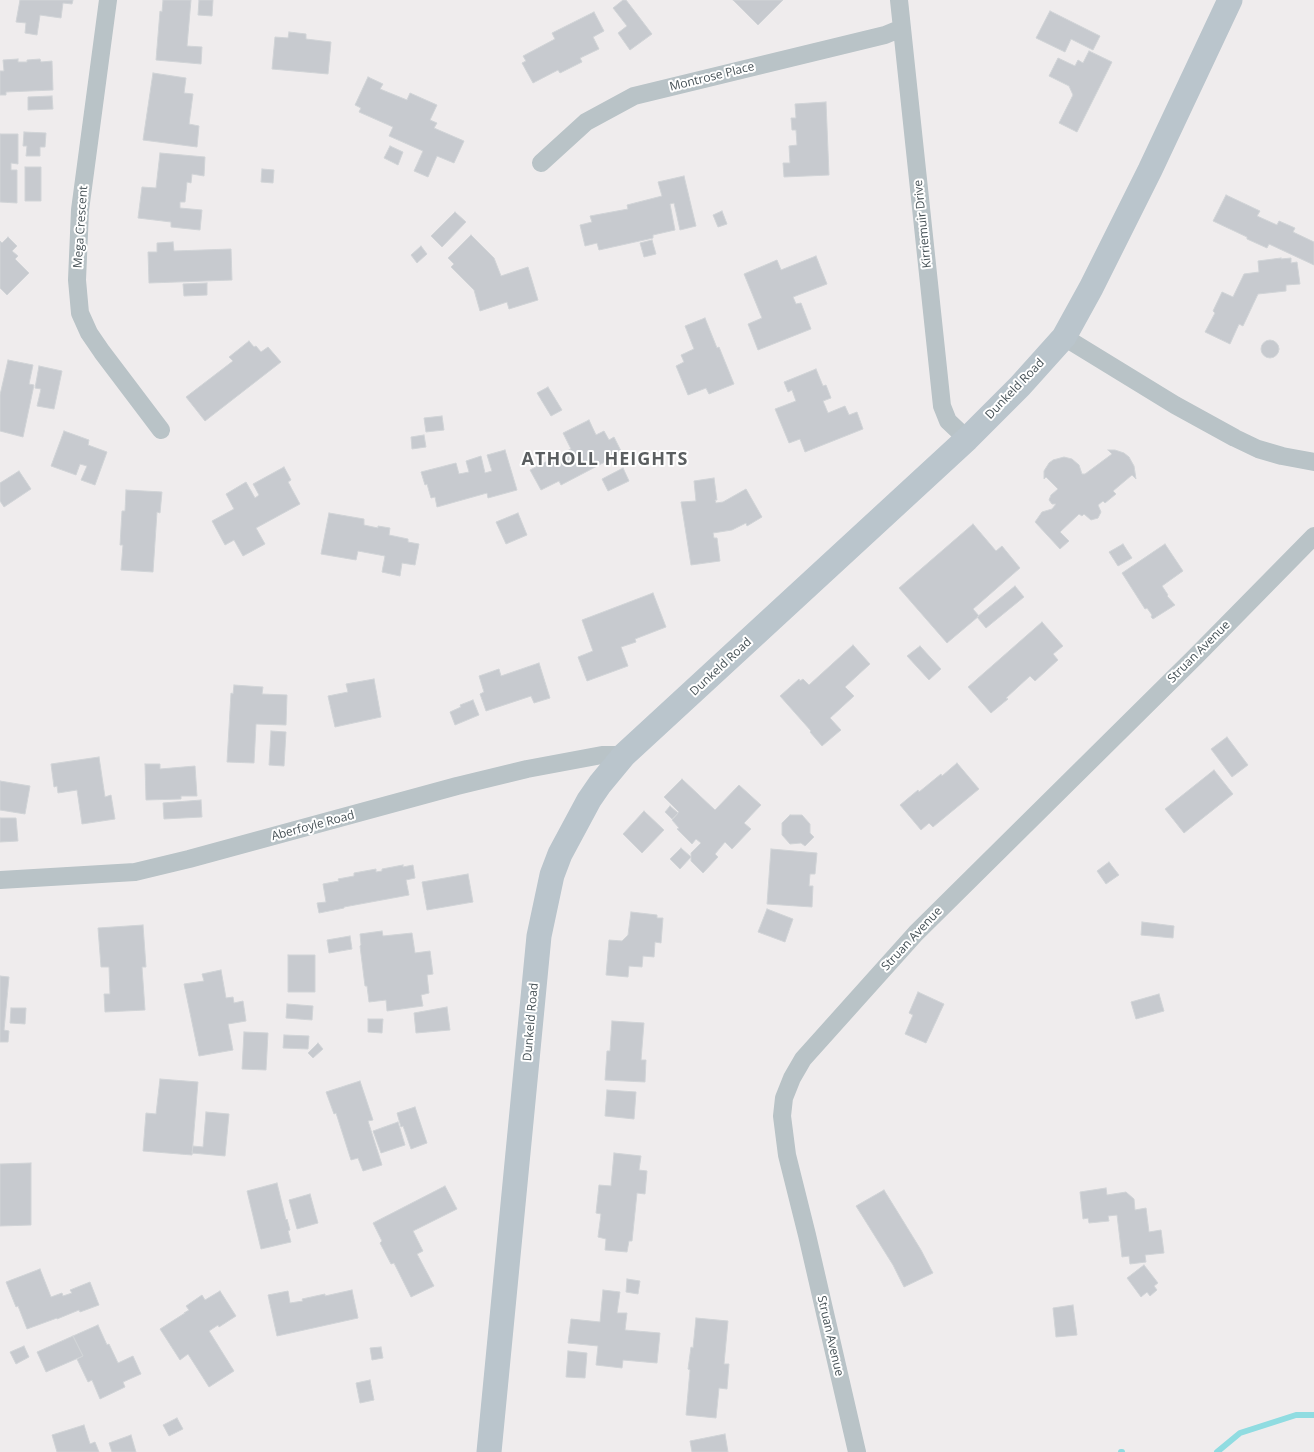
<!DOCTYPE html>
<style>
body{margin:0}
canvas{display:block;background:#efeced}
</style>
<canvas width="1314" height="1452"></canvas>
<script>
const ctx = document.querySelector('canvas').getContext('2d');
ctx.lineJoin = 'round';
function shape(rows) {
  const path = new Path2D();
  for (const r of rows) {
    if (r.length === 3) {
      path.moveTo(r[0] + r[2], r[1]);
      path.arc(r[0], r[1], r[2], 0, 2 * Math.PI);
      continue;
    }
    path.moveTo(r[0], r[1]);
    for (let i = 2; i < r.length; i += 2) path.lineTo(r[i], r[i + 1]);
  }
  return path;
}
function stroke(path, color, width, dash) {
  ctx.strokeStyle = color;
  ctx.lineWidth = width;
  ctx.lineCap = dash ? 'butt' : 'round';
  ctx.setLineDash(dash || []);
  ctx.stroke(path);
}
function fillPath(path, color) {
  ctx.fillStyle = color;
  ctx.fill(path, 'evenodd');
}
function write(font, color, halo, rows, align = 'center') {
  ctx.font = font + ' "Open Sans",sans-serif';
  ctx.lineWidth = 4;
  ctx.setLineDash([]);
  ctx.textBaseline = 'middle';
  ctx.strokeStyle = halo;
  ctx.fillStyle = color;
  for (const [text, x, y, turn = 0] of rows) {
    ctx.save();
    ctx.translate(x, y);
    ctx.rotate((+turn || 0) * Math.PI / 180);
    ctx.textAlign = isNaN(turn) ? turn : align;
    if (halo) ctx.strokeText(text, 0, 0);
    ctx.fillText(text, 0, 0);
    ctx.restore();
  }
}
stroke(shape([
 [1121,1452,1122,1452],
 [1217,1452,1240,1433,1296,1415,1314,1415]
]), '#90dce1', 6);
const building = shape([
 [20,0,73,0,72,4,63,3,61,18,40,15,37,35,25,33,26,23,16,22,20,0],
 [163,0,191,0,187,46,202,47,201,64,156,60,160,11,162,12,163,0],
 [199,0,213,0,212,16,198,15,199,0],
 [623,0,626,0,652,34,630,50,618,33,627,26,613,8,623,0],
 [733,0,783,0,758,25,733,0],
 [1050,11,1100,36,1093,50,1071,39,1065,52,1036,38,1050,11],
 [594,12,604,31,593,37,599,49,580,58,582,62,560,73,558,70,533,83,522,63,526,61,523,56,555,39,552,33,594,12],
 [289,32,306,34,306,39,331,42,328,74,272,69,275,37,288,38,289,32],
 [1089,51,1112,62,1077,132,1059,123,1073,95,1069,86,1049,76,1058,58,1075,66,1078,60,1083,63,1089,51],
 [18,59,18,62,27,62,27,60,40,59,41,62,52,61,53,90,6,92,6,95,0,95,0,71,4,71,3,60,18,59],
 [153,73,186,78,184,93,193,94,189,124,199,126,197,147,143,140,153,73],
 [368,77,383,84,380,89,407,100,410,93,437,105,430,120,437,123,434,128,464,141,454,163,437,156,428,177,414,171,423,151,389,136,393,127,359,112,361,108,355,105,368,77],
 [52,96,53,109,28,110,28,97,52,96],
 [826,102,829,175,784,177,783,163,790,163,789,146,797,145,796,130,792,130,791,118,796,118,795,104,826,102],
 [24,132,46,133,45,147,40,147,40,156,26,156,27,146,23,146,24,132],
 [0,134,18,134,18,164,11,163,11,170,17,170,17,203,0,202,0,134],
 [390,146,403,152,398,165,384,158,390,146],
 [160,153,205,157,204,176,192,174,191,183,187,182,185,202,180,202,180,208,202,210,200,230,171,227,171,222,138,218,142,187,156,188,160,153],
 [25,167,41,167,41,201,25,201,25,167],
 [262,169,274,170,273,183,261,182,262,169],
 [684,176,696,226,680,230,674,203,670,204,675,230,653,235,653,238,599,250,597,243,585,246,580,225,592,222,590,216,628,209,627,205,662,196,658,182,684,176],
 [1226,195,1260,211,1257,216,1277,225,1279,221,1295,228,1293,232,1314,242,1314,265,1269,244,1267,248,1247,239,1247,237,1213,221,1226,195],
 [722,211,727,224,718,227,713,215,722,211],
 [455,212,466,222,442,247,431,236,455,212],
 [471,235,494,258,501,276,528,267,538,300,509,309,507,302,480,311,474,290,451,267,454,264,448,258,471,235],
 [8,237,17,246,12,251,18,256,15,259,29,273,7,295,0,288,0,241,2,243,8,237],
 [652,240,656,254,644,257,640,243,652,240],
 [173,242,174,251,231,249,232,280,149,283,148,252,157,252,157,243,173,242],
 [421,246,427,254,417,263,411,255,421,246],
 [816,256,827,284,793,297,796,304,801,303,811,329,758,350,748,324,762,318,744,274,777,260,781,270,816,256],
 [1281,258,1281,259,1291,258,1291,263,1297,262,1300,284,1286,285,1286,291,1258,294,1243,326,1239,324,1230,344,1205,332,1215,313,1213,311,1222,292,1233,297,1244,274,1259,272,1258,261,1281,258],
 [207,283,207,295,184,296,183,284,207,283],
 [705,318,717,348,719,347,734,384,709,394,706,388,688,395,676,366,684,362,681,355,694,349,685,326,705,318],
 [1270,349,9],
 [249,341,254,347,256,346,261,352,268,347,281,362,205,421,186,397,233,361,229,357,249,341],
 [8,360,33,365,29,384,34,385,23,437,0,431,0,395,8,360],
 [39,366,62,371,54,409,37,406,41,389,35,388,39,366],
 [816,369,823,386,826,385,831,398,823,401,828,413,845,406,849,415,857,412,863,429,805,452,800,439,789,443,775,409,796,401,792,390,788,392,784,382,816,369],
 [548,387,562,410,551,416,537,393,548,387],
 [442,416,444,430,426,432,424,418,442,416],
 [589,420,596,435,604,431,609,440,614,437,622,453,561,485,559,481,541,490,530,470,571,449,563,433,589,420],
 [64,431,89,440,88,445,107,452,95,485,81,480,87,466,80,464,76,475,51,466,64,431],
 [424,435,426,447,412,449,411,437,424,435],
 [505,450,517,490,488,498,487,493,437,507,435,497,431,498,427,484,425,485,421,472,456,463,459,474,469,472,466,461,481,456,485,473,492,471,487,455,505,450],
 [1108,450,1115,450,1124,453,1129,457,1134,466,1136,479,1132,475,1113,491,1116,494,1105,503,1103,501,1098,505,1101,512,1098,518,1091,520,1084,514,1082,516,1079,514,1060,532,1069,541,1060,549,1035,522,1042,512,1052,509,1056,504,1052,504,1049,500,1051,495,1058,489,1046,477,1044,479,1044,471,1049,463,1053,460,1064,457,1072,459,1079,465,1082,474,1085,474,1112,454,1108,450],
 [284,467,291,480,288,482,300,504,256,528,265,544,243,556,234,540,225,545,212,521,234,509,226,494,246,482,255,498,259,495,253,484,284,467],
 [623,468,629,481,608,491,602,479,623,468],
 [19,471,31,489,4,507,0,501,0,483,19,471],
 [714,478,717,500,715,500,716,503,723,502,746,489,762,517,747,526,746,523,732,530,713,533,714,538,717,538,720,561,691,565,681,502,696,501,694,481,714,478],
 [126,490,162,492,160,513,157,512,153,572,121,570,123,545,120,545,122,511,125,511,126,490],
 [329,513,364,519,364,525,378,528,378,526,390,528,389,535,408,539,408,542,419,544,415,565,402,563,400,576,382,572,385,556,358,551,356,560,321,554,329,513],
 [518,513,527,535,506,544,496,522,518,513],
 [973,524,996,551,1002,546,1020,568,973,609,979,616,947,643,899,588,973,524],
 [1123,544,1132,558,1118,566,1109,552,1123,544],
 [1165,544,1183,571,1162,586,1168,595,1167,596,1175,605,1153,619,1151,617,1152,615,1147,608,1145,609,1122,573,1165,544],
 [1015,586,1024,597,986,628,977,617,1015,586],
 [653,593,666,627,635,639,636,642,621,647,628,666,587,681,578,657,593,651,582,620,653,593],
 [1042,622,1063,646,1053,654,1058,660,1035,681,1030,676,1006,698,1008,699,991,713,968,687,1042,622],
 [853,645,870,664,845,687,854,696,830,718,841,730,822,746,810,732,811,731,780,696,799,679,800,681,803,679,809,685,853,645],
 [920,646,941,669,929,680,907,656,920,646],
 [539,663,550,698,534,703,531,696,486,711,480,694,484,692,479,676,499,669,501,676,539,663],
 [374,679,381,717,335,727,328,696,348,692,346,684,374,679],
 [234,685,263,687,262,694,287,695,286,725,256,724,254,763,227,762,231,693,233,694,234,685],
 [473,700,479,715,455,725,450,712,461,707,460,705,473,700],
 [271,731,286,732,284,766,269,765,271,731],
 [1227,737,1248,765,1232,777,1211,749,1227,737],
 [99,757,105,797,111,795,115,819,82,824,77,790,58,793,57,786,54,787,51,764,99,757],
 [957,763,979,789,933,827,929,823,921,830,900,805,918,790,919,792,941,774,942,776,957,763],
 [145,764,160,764,160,769,195,766,197,796,181,796,181,799,146,800,145,764],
 [1214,770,1233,794,1184,833,1165,809,1214,770],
 [682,779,715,810,739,785,761,805,744,823,751,829,732,849,725,842,715,854,718,857,703,873,691,861,691,853,701,843,696,839,692,844,677,829,679,828,672,820,679,812,664,797,682,779],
 [0,781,30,786,25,814,0,810,0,781],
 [201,800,202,817,164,819,163,803,201,800],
 [670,806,678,813,672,819,665,812,670,806],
 [644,811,664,830,642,853,623,834,644,811],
 [790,815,802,815,810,824,810,833,814,837,805,846,801,843,790,844,782,835,782,823,790,815],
 [0,818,16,818,18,841,0,842,0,818],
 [681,848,691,857,680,869,670,859,681,848],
 [771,849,817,853,815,874,810,874,809,886,813,886,812,907,767,904,771,849],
 [1109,862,1119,875,1106,884,1097,871,1109,862],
 [403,865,403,867,413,865,415,878,406,880,409,895,344,907,344,908,319,913,317,903,326,902,323,884,339,881,338,879,354,876,354,873,376,869,376,872,382,871,382,869,403,865],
 [468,874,473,902,427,910,422,882,468,874],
 [767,909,793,919,785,942,758,932,767,909],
 [631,912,657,915,657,918,663,918,661,943,655,942,654,957,643,956,642,967,629,966,628,977,606,975,609,940,622,941,628,935,631,912],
 [1142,922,1174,926,1173,938,1141,935,1142,922],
 [143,925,146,967,142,967,145,1010,105,1012,104,994,110,994,109,967,101,967,98,928,143,925],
 [382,931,383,936,412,933,415,953,430,951,433,974,427,975,429,993,421,995,423,1006,387,1011,386,1000,369,1002,367,986,365,986,360,946,361,945,360,934,382,931],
 [350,936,352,949,329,953,327,940,350,936],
 [288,955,315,955,315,992,288,992,288,955],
 [221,970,226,998,233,997,234,1003,243,1001,246,1021,228,1024,233,1050,199,1056,184,984,204,981,202,974,221,970],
 [0,976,9,977,4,1030,9,1031,8,1042,0,1042,0,976],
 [918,992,944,1004,926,1043,905,1034,913,1015,909,1013,918,992],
 [1159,994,1164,1011,1136,1019,1131,1002,1159,994],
 [287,1004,313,1006,312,1020,286,1018,287,1004],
 [447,1007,450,1030,416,1033,414,1013,447,1007],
 [11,1008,26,1008,25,1024,10,1023,11,1008],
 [368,1019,383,1019,382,1033,368,1032,368,1019],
 [612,1021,644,1023,641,1060,646,1060,645,1082,605,1080,607,1051,610,1051,612,1021],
 [244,1032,268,1033,266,1070,242,1069,244,1032],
 [284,1035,309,1036,308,1049,283,1048,284,1035],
 [318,1043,323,1049,313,1058,308,1053,318,1043],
 [160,1079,198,1082,192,1155,143,1151,146,1113,156,1114,160,1079],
 [360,1081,373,1120,368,1121,382,1165,363,1171,358,1158,351,1160,336,1113,334,1114,326,1092,360,1081],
 [607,1090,636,1092,634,1119,605,1116,607,1090],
 [415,1107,427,1143,411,1149,403,1126,401,1127,397,1113,415,1107],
 [206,1112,229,1114,225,1156,192,1153,193,1146,203,1147,206,1112],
 [398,1122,405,1145,381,1153,373,1131,398,1122],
 [614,1153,641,1156,639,1170,647,1171,645,1194,637,1193,632,1241,629,1241,627,1252,605,1250,606,1239,598,1237,601,1214,596,1213,599,1185,611,1186,614,1153],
 [31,1163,31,1225,0,1226,0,1164,31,1163],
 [277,1183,286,1220,287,1219,290,1230,288,1231,291,1242,261,1249,247,1191,277,1183],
 [445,1186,457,1209,413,1231,423,1251,417,1254,434,1286,411,1297,394,1263,391,1264,380,1243,382,1241,373,1223,445,1186],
 [1106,1188,1107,1195,1126,1192,1134,1199,1135,1210,1146,1208,1149,1232,1161,1230,1164,1253,1145,1255,1146,1262,1130,1264,1129,1256,1122,1257,1117,1215,1108,1216,1109,1221,1089,1223,1088,1218,1083,1219,1080,1192,1106,1188],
 [884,1190,921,1250,933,1273,904,1287,893,1265,856,1206,884,1190],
 [310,1194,318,1223,297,1229,289,1200,310,1194],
 [1144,1265,1158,1283,1154,1286,1157,1290,1150,1296,1147,1292,1141,1297,1127,1278,1144,1265],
 [40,1269,51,1297,62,1293,63,1296,72,1293,70,1290,90,1282,99,1305,80,1312,79,1310,57,1319,57,1318,27,1329,18,1306,16,1307,6,1282,40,1269],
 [627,1279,640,1281,638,1294,626,1292,627,1279],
 [352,1290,358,1318,277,1336,268,1295,288,1291,290,1303,303,1301,302,1299,325,1294,325,1296,352,1290],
 [603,1290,620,1292,617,1313,627,1313,625,1330,660,1333,657,1363,623,1360,622,1368,596,1365,598,1346,568,1343,571,1319,600,1322,603,1290],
 [220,1291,236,1316,219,1327,218,1325,209,1331,234,1371,209,1387,188,1354,180,1360,160,1329,185,1313,184,1313,189,1310,186,1306,202,1295,205,1300,220,1291],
 [1073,1305,1077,1335,1056,1337,1053,1308,1073,1305],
 [696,1318,728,1321,724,1364,729,1364,727,1389,719,1388,716,1418,686,1415,690,1370,688,1369,691,1347,693,1348,696,1318],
 [98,1325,107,1345,109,1344,118,1363,133,1356,141,1374,123,1382,125,1387,100,1399,92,1380,88,1382,77,1359,83,1356,73,1336,98,1325],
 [73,1336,83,1356,46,1372,37,1352,73,1336],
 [24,1346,29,1357,16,1364,10,1352,24,1346],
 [381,1347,383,1358,372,1360,370,1348,381,1347],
 [568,1351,587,1353,585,1378,566,1377,568,1351],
 [370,1380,374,1400,360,1403,356,1383,370,1380],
 [177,1418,183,1429,169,1436,163,1425,177,1418],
 [84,1425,90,1444,95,1442,99,1452,57,1452,52,1435,84,1425],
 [725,1434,728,1452,692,1452,690,1441,725,1434],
 [131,1435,136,1452,112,1452,109,1443,131,1435]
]);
fillPath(building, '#c7cacf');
stroke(building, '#d1d4d7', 1);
stroke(shape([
 [108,0,80,210,77,280,80,313,89,333,102,352,161,430],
 [899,0,942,406,948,421,967,439],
 [541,163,586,122,634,96,885,35,902,28],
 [1064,337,1175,405,1235,438,1258,449,1282,456,1314,462],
 [0,880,135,872,189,859,457,786,527,769,602,755,624,755],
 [857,1452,807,1235,787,1155,782,1116,784,1098,792,1078,803,1059,916,933,1195,657,1314,536]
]), '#b9c3c7', 18);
stroke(shape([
 [489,1452,539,936,552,875,560,854,589,800,600,784,624,755,967,439,1020,386,1064,337,1091,288,1150,170,1230,0]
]), '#bac5cc', 25);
write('12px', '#475257', '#fff', [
 ["Montrose Place",712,77,-14],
 ["Kirriemuir Drive",923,224,-96],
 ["Mega Crescent",81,227,-86],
 ["Dunkeld Road",1015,389,-46],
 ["Struan Avenue",1199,652,-45],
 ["Dunkeld Road",721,667,-43],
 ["Aberfoyle Road",313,826,-15],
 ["Struan Avenue",912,939,-47],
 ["Dunkeld Road",531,1022,-85],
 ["Struan Avenue",830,1336,77]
]);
ctx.letterSpacing = '1px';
write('bold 18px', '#5a5e60', '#fff', [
 ["ATHOLL HEIGHTS",605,460]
]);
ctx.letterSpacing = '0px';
</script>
